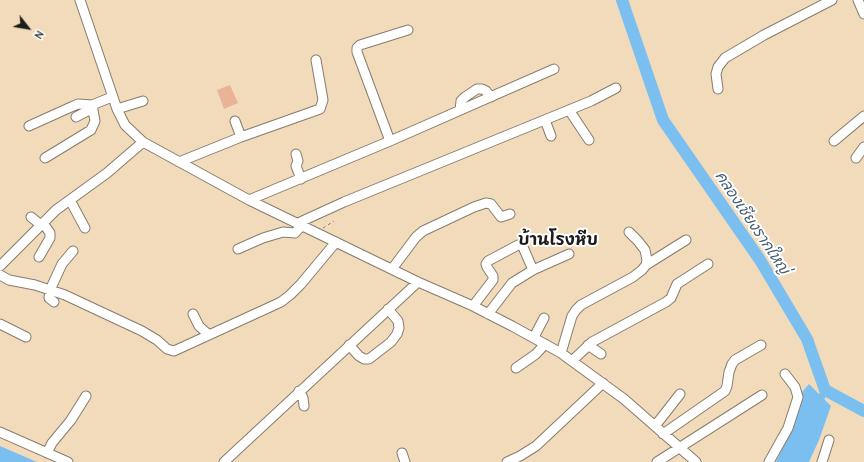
<!DOCTYPE html>
<meta charset="utf-8">
<style>
body{margin:0}
#map{position:relative;width:864px;height:462px;overflow:hidden;background:#f2dbbb;font-family:"Comic Neue",sans-serif}
canvas{display:block}
.north{position:absolute;left:8px;top:8px;width:40px;height:40px;-webkit-text-stroke:3px #fff;paint-order:stroke;rotate:121deg;font-size:11px;font-weight:700;line-height:16px;text-align:center;color:#1c1c1c}
.north::after{content:'';display:block;margin:auto;width:14px;height:18px;background:#1c1c1c;clip-path:polygon(50% 0,100% 100%,50% 72%,0 100%)}
</style>
<div id="map">
<canvas width="864" height="462"></canvas>
<div class="north">N</div>
</div>
<script>
const ctx = document.querySelector('canvas').getContext('2d');
ctx.lineJoin = 'round';
function fillPath(path, color) {
  ctx.fillStyle = color;
  ctx.fill(path, 'evenodd');
}
function shape(rows) {
  const path = new Path2D();
  for (const r of rows) {
    path.moveTo(r[0], r[1]);
    for (let i = 2; i < r.length; i += 2) path.lineTo(r[i], r[i + 1]);
  }
  return path;
}
function stroke(path, color, width, dash) {
  ctx.strokeStyle = color;
  ctx.lineWidth = width;
  ctx.lineCap = dash ? 'butt' : 'round';
  ctx.setLineDash(dash || []);
  ctx.stroke(path);
}
function write(font, color, halo, rows, align = 'center') {
  ctx.font = font + ' "Comic Neue","Playpen Sans Thai",sans-serif';
  ctx.lineWidth = 4;
  ctx.setLineDash([]);
  ctx.textBaseline = 'middle';
  ctx.strokeStyle = halo;
  ctx.fillStyle = color;
  for (const [text, x, y, turn = 0] of rows) {
    ctx.save();
    ctx.translate(x, y);
    ctx.rotate((+turn || 0) * Math.PI / 180);
    ctx.textAlign = isNaN(turn) ? turn : align;
    if (halo) ctx.strokeText(text, 0, 0);
    ctx.fillText(text, 0, 0);
    ctx.restore();
  }
}
fillPath(shape([
 [809,384,831,406,819,440,809,462,776,462,795,421,802,392],
 [0,446,37,462,0,462]
]), '#7bbff1');
stroke(shape([
 [818,404,825,390]
]), '#7bbff1', 7);
stroke(shape([
 [622,0,663,120,760,260,807,339,825,390,864,411]
]), '#7bbff1', 12);
fillPath(shape([
 [230,85,238,103,224,109,217,90]
]), '#eab297');
const minor = shape([
 [80,0,117,109,125,125,143,142,249,200,418,282,473,306,512,326,561,353,624,399,696,462],
 [858,0,864,14],
 [718,89,716,74,718,67,725,58,764,35,832,0],
 [117,109,143,101],
 [460,110,461,101,465,97,477,89,482,89,486,91,491,97],
 [569,110,589,140],
 [76,117,93,108],
 [545,120,551,136],
 [235,121,241,137],
 [29,126,71,107,78,104,92,105,112,97],
 [390,141,357,52,357,48,360,45,408,30],
 [834,141,864,116],
 [296,154,298,161,296,166,301,179],
 [45,158,91,130,95,121,92,105],
 [856,158,864,147],
 [179,162,241,137,320,109,323,100,316,60],
 [70,200,85,228],
 [249,200,390,141,554,69],
 [31,217,41,225],
 [298,223,344,202,591,101,616,88],
 [238,249,263,238,283,232,295,233,302,225],
 [39,257,50,238,50,233,43,223],
 [646,265,686,240],
 [0,266,56,210,107,173,143,142],
 [392,269,416,237,423,231,474,207,486,203,491,204,501,217,510,214],
 [0,275,9,280,35,285,65,295,142,331,157,340,167,349,174,351,281,302,290,295,301,284,336,242],
 [54,302,49,298,50,290,62,264,73,251],
 [473,306,493,280,493,276,487,267,486,264,488,261,518,245,521,245,523,247,533,270],
 [193,314,199,326,209,335],
 [488,314,512,283,533,270,569,254],
 [0,324,26,337],
 [534,337,544,318],
 [349,345,359,356,364,359,369,359,391,342,397,334,399,328,398,321,388,309],
 [588,345,601,354],
 [561,353,572,316,576,310,581,305,633,277,642,270,646,265,647,260,645,250,638,241,629,232],
 [573,360,592,342,666,302,671,298,677,284,708,264],
 [516,368,536,354,545,344],
 [299,391,303,398,304,406],
 [655,426,680,394],
 [0,432,68,462],
 [663,434,725,391,727,386,729,372,732,364,735,360,761,345],
 [47,453,52,443,71,420,86,396],
 [402,453,405,462],
 [224,462,418,282],
 [507,462,520,456,536,446,603,383],
 [657,462,762,395],
 [769,462,788,428,798,397,795,387,785,374],
 [822,462,829,440]
]);
stroke(minor, '#877c6c', 11);
stroke(shape([
 [323,228,334,221]
]), '#877c6c', 1, [3, 3]);
stroke(minor, '#fff', 9);
write('italic 15px', '#425d71', '#fff', [
 ["คลองเชียงรากใหญ่",752,223,56]
]);
write('bold 16px', '#1c1c1c', '#fff', [
 ["บ้านโรงหีบ",558,240]
]);
</script>
